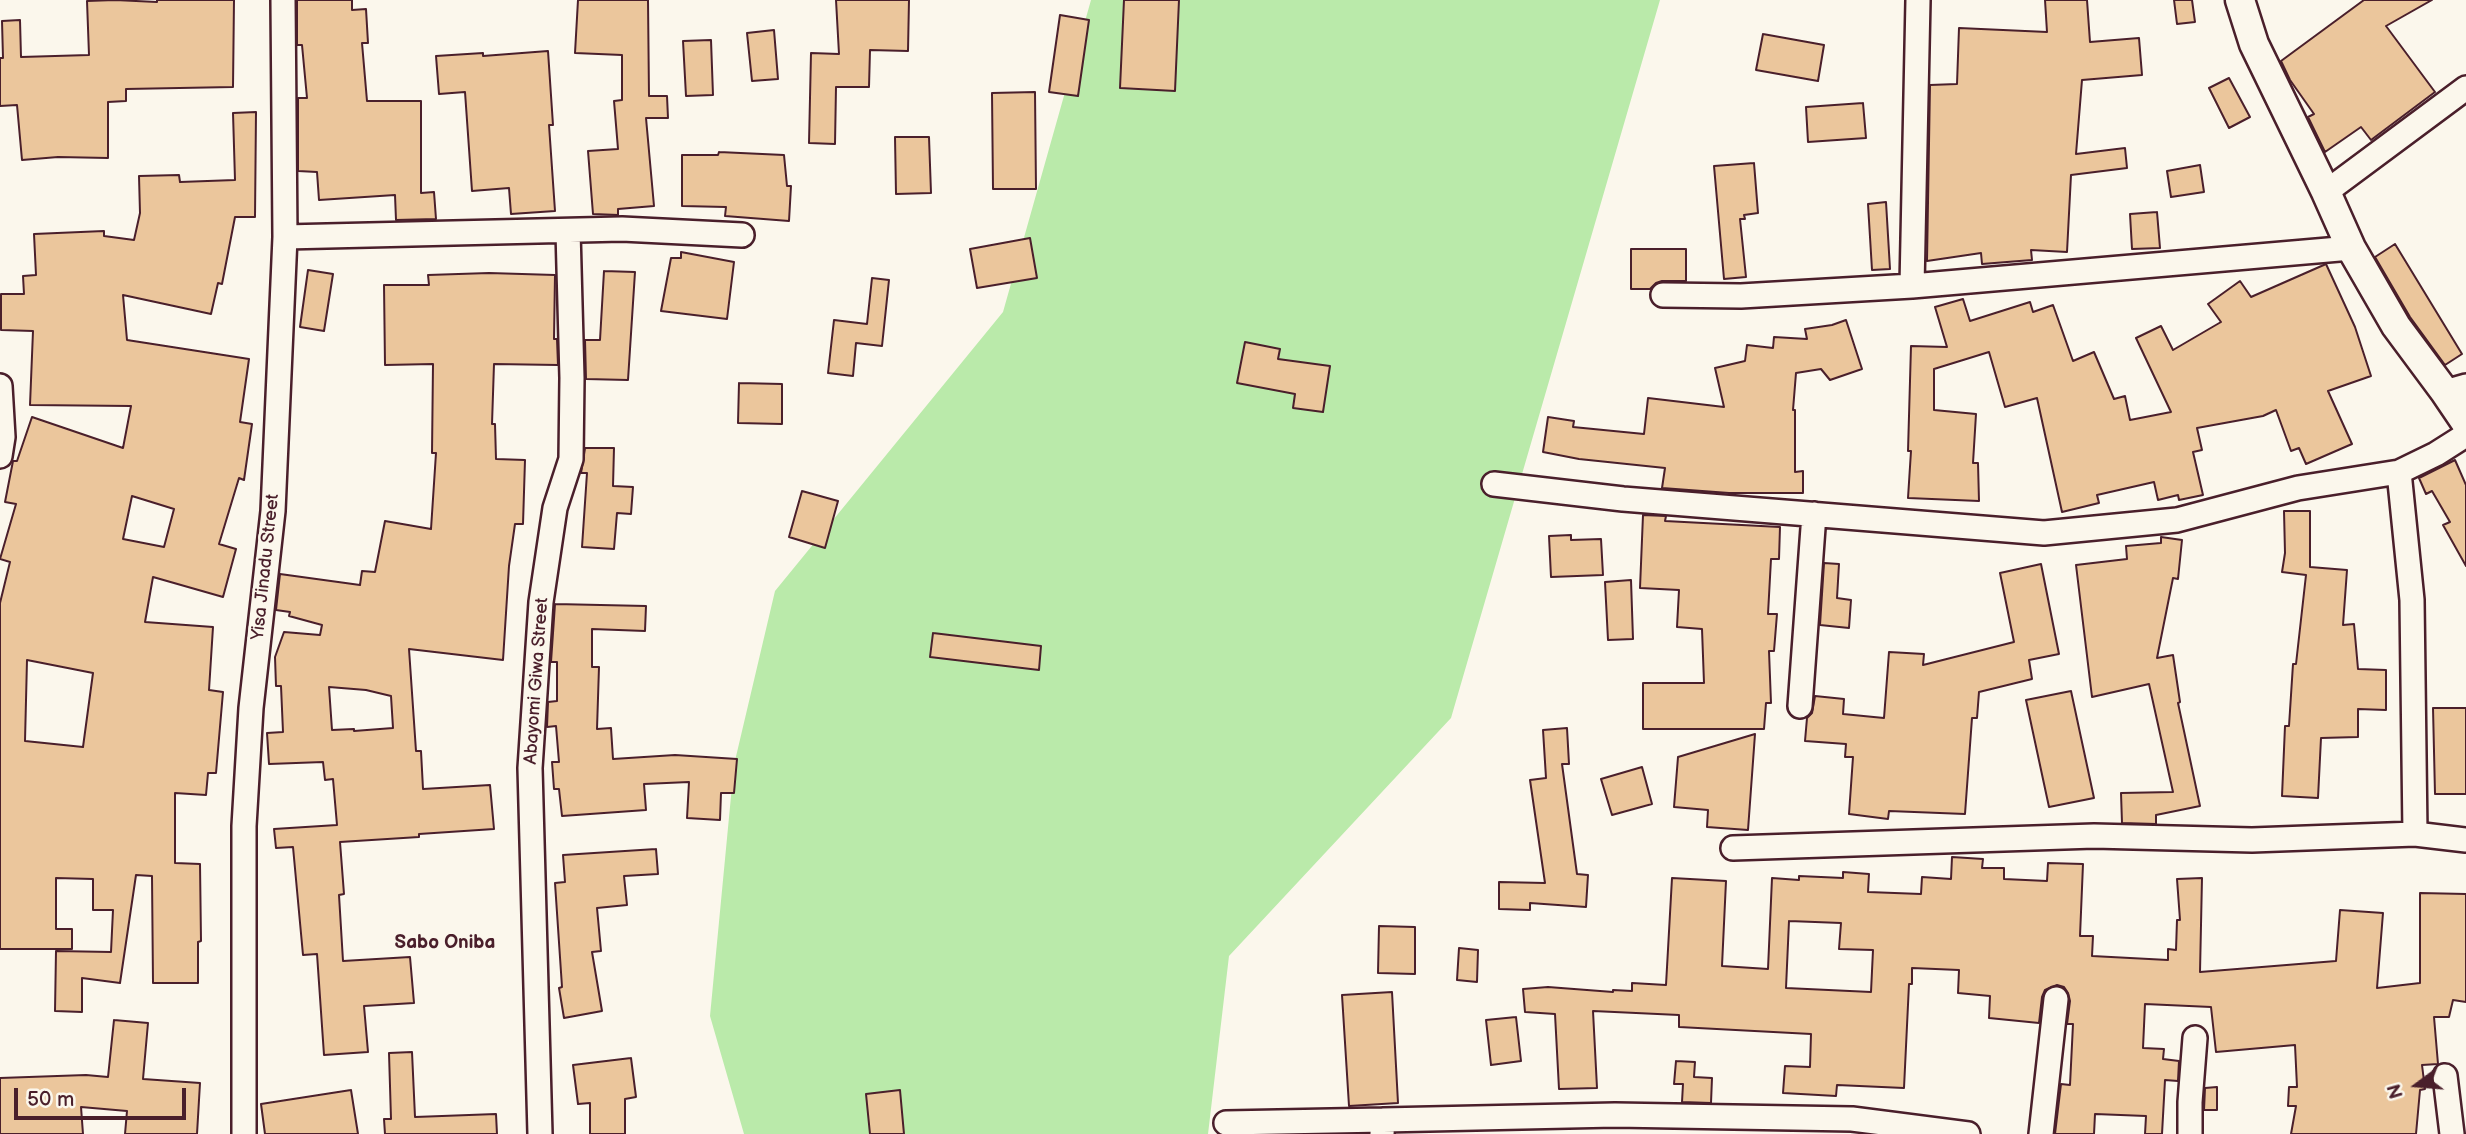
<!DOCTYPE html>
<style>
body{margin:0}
#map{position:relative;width:2466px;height:1134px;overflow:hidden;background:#fbf7ec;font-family:"Balsamiq Sans",sans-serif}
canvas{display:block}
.north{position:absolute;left:2382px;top:1050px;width:70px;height:70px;-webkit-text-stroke:5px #fbf7ec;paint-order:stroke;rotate:254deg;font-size:19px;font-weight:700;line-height:28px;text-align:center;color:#4a1f2b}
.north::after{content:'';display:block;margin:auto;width:24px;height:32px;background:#4a1f2b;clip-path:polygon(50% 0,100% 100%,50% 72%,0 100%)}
.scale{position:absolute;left:14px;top:1088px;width:172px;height:32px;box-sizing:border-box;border:4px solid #4a1f2b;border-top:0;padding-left:9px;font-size:21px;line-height:24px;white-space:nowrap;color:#4a1f2b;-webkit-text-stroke:5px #fbf7ec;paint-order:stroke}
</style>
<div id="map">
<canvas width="2466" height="1134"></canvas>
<div class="north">N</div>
<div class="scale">50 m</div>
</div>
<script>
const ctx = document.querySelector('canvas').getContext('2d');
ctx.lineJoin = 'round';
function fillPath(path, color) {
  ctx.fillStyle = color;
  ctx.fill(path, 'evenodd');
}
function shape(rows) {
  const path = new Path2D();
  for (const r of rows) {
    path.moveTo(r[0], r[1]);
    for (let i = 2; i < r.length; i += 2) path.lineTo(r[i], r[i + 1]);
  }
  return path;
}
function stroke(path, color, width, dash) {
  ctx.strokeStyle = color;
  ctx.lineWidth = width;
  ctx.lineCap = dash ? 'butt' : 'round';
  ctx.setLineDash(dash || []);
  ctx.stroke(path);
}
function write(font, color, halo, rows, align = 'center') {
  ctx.font = font + ' "Balsamiq Sans",sans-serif';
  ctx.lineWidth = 5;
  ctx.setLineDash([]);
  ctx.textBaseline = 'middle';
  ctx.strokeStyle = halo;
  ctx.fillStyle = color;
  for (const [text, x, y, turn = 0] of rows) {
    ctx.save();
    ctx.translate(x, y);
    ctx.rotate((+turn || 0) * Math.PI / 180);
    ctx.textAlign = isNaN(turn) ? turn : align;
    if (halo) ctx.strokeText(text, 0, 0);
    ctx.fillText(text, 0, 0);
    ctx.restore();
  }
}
fillPath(shape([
 [1091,0,1660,0,1451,718,1229,956,1208,1134,744,1134,710,1016,734,765,775,591,1003,312]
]), '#baeaaa');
const building = shape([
 [115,0,157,2,157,0,234,0,233,87,126,89,126,101,108,102,108,158,58,157,22,160,17,105,0,106,0,58,3,58,2,21,20,20,21,57,89,55,87,1,115,0],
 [297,0,352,0,352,10,366,9,368,43,362,43,367,101,421,101,421,193,434,192,436,219,396,220,395,195,319,200,317,172,298,171,298,98,307,98,302,45,297,45,297,0],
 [578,0,648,0,649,96,667,96,668,118,646,118,654,206,618,209,618,215,593,214,588,151,618,149,614,101,622,100,622,55,575,53,578,0],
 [836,0,909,0,908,51,870,50,869,87,836,87,835,144,809,143,811,53,839,54,836,0],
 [1124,0,1179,0,1175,91,1120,88,1124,0],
 [2045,0,2087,0,2090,42,2139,38,2142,75,2082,80,2076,154,2125,148,2127,168,2071,175,2067,252,2031,250,2032,260,1982,264,1981,253,1927,261,1930,85,1957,84,1959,28,2047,32,2045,0],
 [2174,0,2192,0,2195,22,2177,24,2174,0],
 [2364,0,2432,0,2386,26,2435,92,2371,140,2361,127,2325,152,2308,117,2314,114,2290,80,2281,61,2364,0],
 [1060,15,1089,20,1078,96,1049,92,1060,15],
 [774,30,778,79,752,81,747,33,774,30],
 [1763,34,1824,45,1818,81,1756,70,1763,34],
 [711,40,713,95,686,96,683,41,711,40],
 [548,51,553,125,549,125,555,211,511,214,509,188,472,191,465,92,439,94,436,56,483,53,483,56,548,51],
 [2229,78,2250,117,2229,128,2209,88,2229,78],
 [1035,92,1036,189,993,189,992,93,1035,92],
 [1863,103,1866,138,1808,142,1806,107,1863,103],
 [256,112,255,217,235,217,222,284,218,283,211,314,123,295,127,340,249,359,240,422,252,424,244,480,239,478,219,544,236,549,223,597,153,577,145,622,213,627,209,690,223,692,216,773,208,773,206,795,175,793,175,863,200,864,201,941,198,942,198,983,153,983,152,876,136,875,120,983,82,978,82,1012,55,1011,56,951,111,952,113,910,93,910,93,879,56,878,56,929,72,929,72,949,0,949,0,603,10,562,0,559,16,504,5,502,13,461,17,461,32,417,123,448,131,406,30,405,33,331,1,330,1,294,24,294,23,276,36,275,34,234,104,231,104,236,134,240,140,213,139,176,179,175,180,182,235,180,233,113,256,112],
 [132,496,174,509,164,547,123,539,132,496],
 [27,660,93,673,83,747,25,741,27,660],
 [895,137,929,137,931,193,896,194,895,137],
 [719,152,784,155,787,186,791,186,789,221,725,216,726,207,682,206,682,155,718,155,719,152],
 [1754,163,1758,213,1744,215,1745,219,1740,219,1746,277,1724,279,1714,166,1754,163],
 [2200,165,2204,192,2171,197,2167,171,2200,165],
 [1886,202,1890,269,1872,270,1868,204,1886,202],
 [2157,212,2160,248,2132,249,2130,214,2157,212],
 [1030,238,1037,278,977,288,970,249,1030,238],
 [2395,244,2462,354,2445,365,2410,317,2375,257,2395,244],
 [1631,249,1686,249,1686,281,1662,281,1656,283,1650,289,1631,289,1631,249],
 [681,252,734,262,727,319,661,311,671,258,681,258,681,252],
 [2326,264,2355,327,2371,376,2328,391,2352,444,2306,464,2299,448,2291,451,2276,410,2263,416,2197,428,2202,450,2193,452,2203,495,2179,500,2178,495,2158,500,2154,482,2097,495,2099,503,2062,512,2037,398,2005,407,1989,352,1934,369,1934,410,1976,414,1973,463,1978,463,1979,501,1908,498,1911,451,1908,451,1911,346,1947,347,1935,307,1963,299,1970,321,2030,302,2033,312,2053,305,2073,361,2094,352,2114,399,2125,396,2130,420,2171,412,2136,338,2161,326,2173,350,2221,322,2208,304,2240,281,2251,297,2326,264],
 [308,270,333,274,324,331,300,327,308,270],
 [604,271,635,272,628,380,586,379,585,340,600,340,604,271],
 [489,273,555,275,554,339,557,339,558,365,494,364,492,424,495,424,496,459,525,460,523,524,515,524,509,566,503,660,409,649,416,751,421,751,423,789,490,785,494,829,419,834,419,837,340,842,344,894,339,895,343,961,410,957,414,1003,364,1006,368,1052,324,1055,317,954,303,955,293,847,276,848,274,829,337,825,333,779,325,780,323,762,269,764,267,733,283,732,281,686,276,686,275,657,284,632,320,635,322,625,289,616,290,612,276,610,280,574,360,585,362,571,375,572,385,521,431,529,436,453,432,453,433,364,385,365,384,285,429,285,428,275,489,273],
 [329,687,366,690,391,696,393,728,354,731,354,729,332,730,329,687],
 [872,278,889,280,882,346,856,343,853,376,828,373,834,320,867,324,872,278],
 [1846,320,1862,369,1830,380,1821,369,1796,373,1793,410,1795,410,1795,472,1803,471,1803,493,1729,493,1662,488,1665,468,1579,459,1543,452,1548,417,1574,421,1573,427,1644,434,1648,398,1724,407,1715,368,1745,361,1747,345,1773,348,1774,337,1807,339,1805,329,1832,325,1846,320],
 [1245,342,1280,349,1278,359,1330,366,1323,412,1293,408,1295,394,1237,383,1245,342],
 [739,383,782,384,782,424,738,423,739,383],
 [585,448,614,448,613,486,633,487,631,514,617,513,614,549,582,547,587,473,581,473,585,448],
 [2455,460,2466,485,2466,566,2443,525,2450,522,2432,491,2426,494,2419,478,2455,460],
 [802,491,838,501,825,548,789,537,802,491],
 [2284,511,2310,511,2310,567,2347,570,2343,625,2354,624,2358,669,2386,670,2386,710,2358,709,2358,737,2321,738,2318,798,2282,796,2285,726,2289,726,2293,664,2296,664,2306,575,2282,572,2285,553,2284,511],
 [1643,515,1666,516,1665,521,1780,527,1779,559,1771,559,1768,614,1777,614,1774,651,1769,651,1771,703,1766,703,1764,729,1643,729,1643,683,1704,683,1702,629,1677,627,1679,590,1640,588,1643,515],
 [1571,535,1571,540,1601,539,1603,575,1551,577,1549,536,1571,535],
 [2161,537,2182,540,2178,579,2173,578,2157,658,2173,655,2180,702,2178,703,2200,806,2156,815,2156,824,2122,823,2121,793,2173,792,2149,684,2092,697,2076,565,2127,559,2126,546,2161,543,2161,537],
 [1824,563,1839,564,1837,598,1851,600,1849,628,1820,625,1824,563],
 [2041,564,2059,654,2029,660,2032,679,1979,692,1977,718,1972,718,1965,814,1889,811,1888,819,1849,814,1853,757,1845,757,1846,744,1805,741,1807,718,1812,713,1815,696,1844,699,1843,714,1884,718,1889,652,1924,654,1923,665,2014,642,2000,573,2041,564],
 [1631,580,1633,639,1608,640,1605,582,1631,580],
 [555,604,646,606,645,631,592,629,592,667,599,667,597,729,611,728,613,759,675,755,737,759,734,793,721,793,720,820,687,818,689,782,644,784,646,810,562,816,559,789,554,789,552,762,559,762,556,726,547,727,548,702,557,701,557,662,551,662,555,604],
 [933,633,1041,646,1039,670,930,657,933,633],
 [2071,691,2094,798,2049,807,2026,700,2071,691],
 [2433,708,2466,708,2466,794,2435,794,2433,708],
 [1567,728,1569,764,1562,764,1577,874,1588,875,1586,907,1530,903,1530,910,1499,909,1499,882,1545,883,1530,780,1546,778,1543,730,1567,728],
 [1755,734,1748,830,1707,827,1708,810,1674,807,1678,757,1755,734],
 [1642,767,1652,804,1612,815,1601,779,1642,767],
 [656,849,658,874,624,876,627,905,597,908,601,951,592,952,602,1011,564,1018,559,988,562,987,555,883,565,882,563,855,656,849],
 [1952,857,1983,859,1982,868,2004,868,2004,879,2047,881,2048,863,2083,864,2080,936,2093,936,2092,956,2168,960,2168,949,2176,950,2177,920,2180,920,2177,879,2202,878,2200,972,2336,961,2340,910,2383,913,2377,988,2420,983,2420,893,2466,894,2466,1002,2453,1000,2449,1017,2434,1017,2438,1064,2422,1065,2425,1089,2420,1090,2416,1134,2291,1134,2296,1106,2288,1106,2289,1087,2297,1087,2295,1045,2216,1052,2211,1007,2145,1004,2143,1048,2164,1049,2163,1059,2179,1061,2178,1081,2165,1080,2162,1134,2145,1134,2146,1116,2095,1114,2094,1134,2055,1134,2061,1084,2070,1085,2073,1024,2067,1024,2070,1001,2068,993,2064,987,2057,985,2045,990,2042,997,2039,1023,1989,1018,1990,996,1958,993,1959,970,1912,968,1912,984,1909,984,1904,1088,1837,1085,1836,1096,1783,1093,1785,1066,1810,1067,1811,1034,1679,1027,1679,1015,1593,1011,1597,1088,1559,1089,1555,1014,1525,1012,1523,989,1548,987,1613,992,1613,990,1632,991,1632,983,1666,985,1672,878,1726,881,1722,966,1768,969,1772,878,1799,880,1799,876,1843,878,1843,872,1869,874,1868,892,1921,894,1922,877,1951,879,1952,857],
 [1789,921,1841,923,1839,949,1873,950,1871,992,1786,988,1789,921],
 [1379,926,1415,927,1415,974,1378,973,1379,926],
 [1459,948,1478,950,1477,982,1457,980,1459,948],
 [1392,992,1398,1103,1349,1106,1342,995,1392,992],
 [1516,1017,1521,1061,1491,1065,1486,1020,1516,1017],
 [114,1020,148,1023,143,1079,200,1083,197,1134,125,1134,127,1111,81,1107,83,1134,0,1134,0,1078,86,1075,108,1077,114,1020],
 [412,1052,415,1117,496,1114,497,1134,385,1134,384,1119,391,1119,389,1053,412,1052],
 [631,1058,636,1097,625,1099,625,1134,590,1134,590,1103,578,1104,573,1065,631,1058],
 [1676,1061,1695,1062,1694,1077,1712,1078,1711,1103,1682,1102,1683,1084,1674,1084,1676,1061],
 [2217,1087,2217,1110,2204,1110,2205,1088,2217,1087],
 [351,1090,358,1134,265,1134,261,1104,351,1090],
 [900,1090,904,1134,870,1134,866,1094,900,1090]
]);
fillPath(building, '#ebc69c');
stroke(building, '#4a1f2b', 2);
const minor = shape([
 [2326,192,2466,88],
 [285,237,622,229,742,235],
 [1912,286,1918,0],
 [1663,295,1741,296,1912,286,2351,248],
 [0,386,3,437,0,456],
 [2445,392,2466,386],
 [2399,472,2412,600,2415,834],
 [1494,484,1623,499,2044,533,2177,520,2298,488,2399,472,2436,454,2466,435],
 [1800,706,1814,514],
 [1733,848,2094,836,2252,840,2415,834,2466,840],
 [2445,1076,2452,1134],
 [1226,1123,1383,1120],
 [244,1134,244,826,251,708,273,511,285,237,283,0],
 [540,1134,530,768,541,602,555,508,571,459,572,378,568,231],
 [1382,1134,1383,1120,1615,1115,1852,1119,1968,1134],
 [2041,1134,2056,999],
 [2190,1134,2190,1102,2195,1038]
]);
const tertiary = shape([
 [2240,0,2254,44,2326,192,2351,248,2396,326,2445,392,2466,423]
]);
stroke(minor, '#4a1f2b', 28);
stroke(tertiary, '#4a1f2b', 33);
stroke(minor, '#fbf7ec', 23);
stroke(tertiary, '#fbf7ec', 28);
write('18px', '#4a1f2b', '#fbf7ec', [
 ["Yisa Jinadu Street",266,567,-84],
 ["Abayomi Giwa Street",537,681,-86]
]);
write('bold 19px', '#4a1f2b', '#fbf7ec', [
 ["Sabo Oniba",445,943]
]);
</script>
